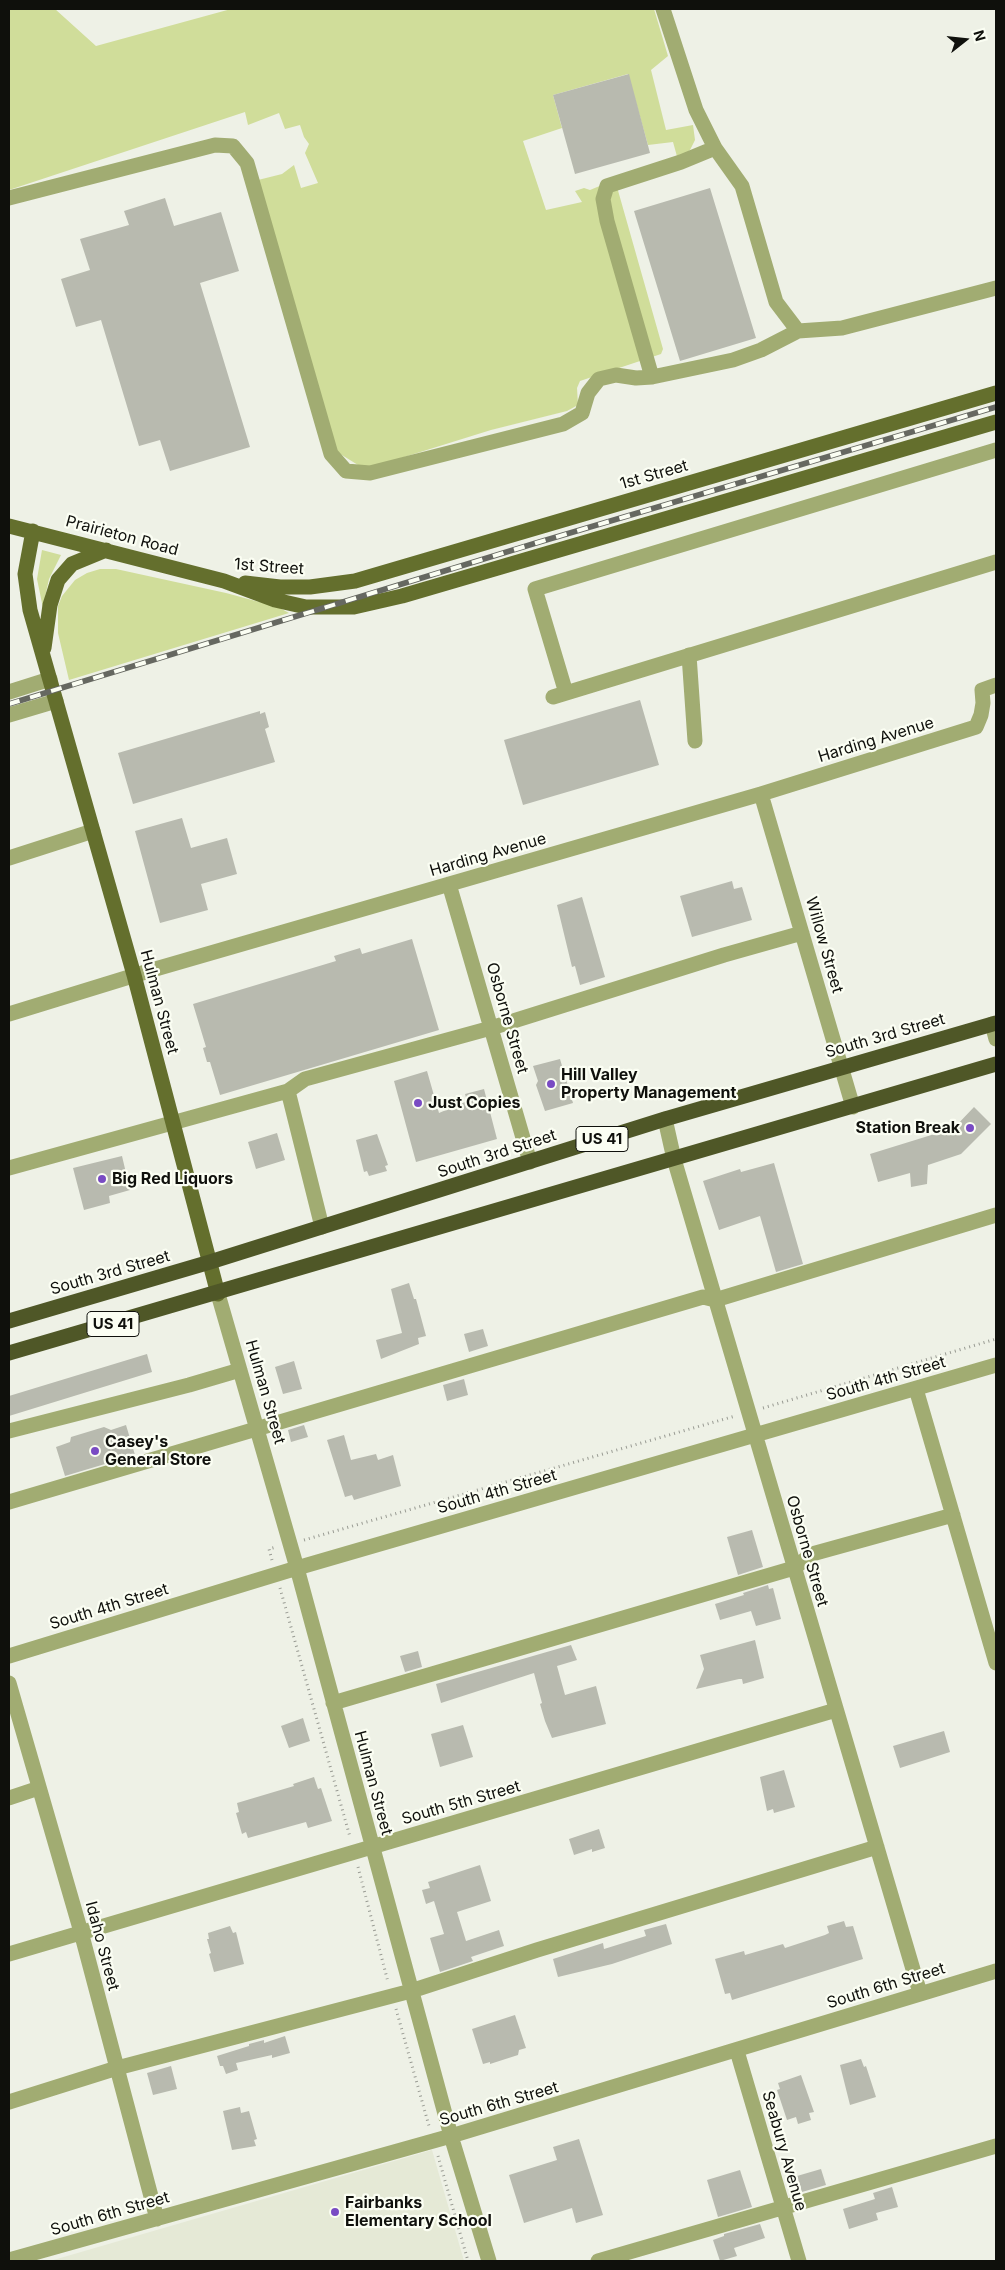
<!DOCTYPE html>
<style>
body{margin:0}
#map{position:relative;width:1005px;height:2270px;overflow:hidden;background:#eef1e6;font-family:Inter,sans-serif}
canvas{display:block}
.frame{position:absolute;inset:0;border:10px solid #0f100c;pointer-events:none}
.north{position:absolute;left:940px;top:15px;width:50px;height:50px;-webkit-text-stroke:4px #fbfef3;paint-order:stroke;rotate:74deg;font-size:14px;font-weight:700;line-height:20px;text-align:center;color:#0f100c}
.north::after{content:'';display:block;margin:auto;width:18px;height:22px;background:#0f100c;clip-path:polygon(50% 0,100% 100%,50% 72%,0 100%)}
</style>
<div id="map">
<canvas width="1005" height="2270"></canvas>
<div class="frame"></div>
<div class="north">N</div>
</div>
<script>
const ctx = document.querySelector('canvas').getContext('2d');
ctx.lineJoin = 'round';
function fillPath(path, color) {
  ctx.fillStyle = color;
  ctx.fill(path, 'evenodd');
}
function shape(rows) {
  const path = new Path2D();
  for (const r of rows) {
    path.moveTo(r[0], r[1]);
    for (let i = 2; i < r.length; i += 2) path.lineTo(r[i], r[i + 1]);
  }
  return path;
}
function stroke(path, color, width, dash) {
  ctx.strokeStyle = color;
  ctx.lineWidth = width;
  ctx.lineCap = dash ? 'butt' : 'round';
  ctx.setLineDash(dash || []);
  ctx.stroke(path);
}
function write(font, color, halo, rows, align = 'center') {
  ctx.font = font + ' Inter,sans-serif';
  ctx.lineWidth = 4.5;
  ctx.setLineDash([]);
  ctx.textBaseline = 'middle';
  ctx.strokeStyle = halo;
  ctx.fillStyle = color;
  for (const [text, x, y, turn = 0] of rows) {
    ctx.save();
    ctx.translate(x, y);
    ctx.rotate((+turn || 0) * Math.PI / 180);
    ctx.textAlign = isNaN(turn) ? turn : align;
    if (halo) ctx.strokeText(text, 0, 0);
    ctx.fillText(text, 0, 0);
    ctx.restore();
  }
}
fillPath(shape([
 [432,2150,464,2261,50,2261]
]), '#e5e9d6');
fillPath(shape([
 [9,9,55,9,96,46,231,9,654,9,668,56,651,70,666,130,693,125,695,140,690,150,678,160,673,142,648,145,628,74,553,95,562,128,523,141,546,210,582,202,575,191,584,188,590,190,602,185,617,187,663,349,661,354,580,381,577,388,578,405,567,411,491,430,369,468,358,465,337,452,258,180,282,174,294,165,301,188,318,183,305,153,309,144,304,137,300,125,285,129,279,113,248,125,245,112,9,190],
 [42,550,61,555,49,579,45,597,44,613,37,579],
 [100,569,116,569,226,593,278,607,289,613,69,680,58,633,58,606,62,596,75,580,87,573]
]), '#d0dd9a');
fillPath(shape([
 [629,74,650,153,575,174,553,95],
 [710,188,756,338,680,361,634,211],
 [165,198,174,226,221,212,239,271,200,283,250,447,170,471,160,440,139,446,101,320,76,327,61,279,90,270,80,239,129,225,124,211],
 [640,700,659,765,523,805,504,740],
 [260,711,260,714,265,712,269,727,265,729,275,762,133,804,118,753],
 [182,818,191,848,227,838,237,874,201,884,208,910,160,923,135,831],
 [732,881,734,889,742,887,752,920,692,937,680,896],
 [582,897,605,977,580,985,575,966,572,967,557,905],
 [412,939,439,1030,220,1095,210,1062,207,1062,203,1048,206,1047,193,1004,336,961,334,956,360,948,362,954],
 [560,1059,573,1103,545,1111,536,1085,538,1081,533,1066],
 [427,1071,439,1113,467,1101,465,1094,484,1089,497,1139,416,1162,394,1081],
 [974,1107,991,1124,961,1154,928,1165,927,1184,911,1187,910,1173,878,1182,870,1154,954,1128],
 [277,1133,285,1160,256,1169,248,1142],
 [377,1134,388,1165,385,1166,387,1171,369,1176,367,1171,364,1172,356,1140],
 [122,1156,130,1190,109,1196,110,1203,84,1210,73,1168],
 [774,1163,803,1264,776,1272,760,1216,719,1230,703,1181,740,1169,741,1172],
 [409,1283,414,1299,416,1299,426,1336,418,1338,419,1344,381,1359,376,1340,402,1333,391,1289],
 [483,1329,488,1346,469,1352,464,1334],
 [147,1354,152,1372,9,1416,9,1396],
 [294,1361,302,1389,283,1394,275,1367],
 [464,1379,468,1395,447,1401,443,1385],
 [126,1425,135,1455,65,1476,56,1447,70,1442,71,1437,104,1427,111,1430],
 [304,1425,308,1437,291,1442,288,1430],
 [344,1435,351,1460,376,1454,378,1460,393,1455,401,1486,354,1500,352,1495,345,1497,327,1440],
 [752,1530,763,1567,738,1575,727,1537],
 [768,1585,769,1589,773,1588,781,1619,756,1626,751,1611,720,1620,715,1604,744,1595,743,1593],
 [755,1640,764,1678,743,1684,742,1679,739,1679,696,1689,704,1669,700,1655],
 [571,1645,577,1660,557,1666,565,1695,596,1686,606,1724,552,1738,545,1721,540,1704,542,1703,534,1673,441,1703,436,1684],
 [418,1651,422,1667,405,1672,400,1656],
 [303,1718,310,1741,289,1748,281,1726],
 [463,1725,473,1757,440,1767,431,1734],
 [944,1731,950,1752,900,1768,893,1746],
 [784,1770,795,1807,774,1813,773,1809,767,1811,760,1777],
 [314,1777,318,1789,321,1788,332,1821,308,1828,306,1822,248,1838,246,1832,242,1834,236,1813,239,1812,237,1803,294,1786,293,1784],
 [599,1829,605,1848,592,1852,592,1849,574,1855,569,1839],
 [480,1865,491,1901,457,1912,466,1941,499,1930,504,1946,471,1957,473,1961,440,1972,430,1938,444,1934,434,1901,426,1904,422,1890,430,1888,428,1882],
 [844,1921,846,1927,853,1926,863,1959,732,2000,730,1993,725,1994,715,1959,744,1951,745,1955,783,1944,785,1948,825,1935,829,1933,827,1926],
 [666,1924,672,1944,612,1964,558,1977,553,1959,603,1943,604,1949,646,1936,644,1930],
 [230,1926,233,1933,236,1932,244,1964,214,1972,209,1954,211,1953,207,1939,209,1939,208,1933],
 [515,2015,526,2048,519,2050,518,2055,490,2064,490,2062,483,2064,472,2029],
 [285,2036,290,2053,272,2058,272,2055,236,2063,238,2070,226,2074,223,2066,220,2066,217,2056,249,2046,249,2044,264,2040,264,2043],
 [861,2059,864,2067,866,2066,876,2097,850,2105,840,2065],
 [171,2066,177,2089,153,2095,147,2073],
 [801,2075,814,2112,809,2113,811,2120,798,2124,796,2117,787,2120,777,2090,780,2089,778,2083],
 [240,2107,241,2113,249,2111,257,2139,254,2140,256,2146,232,2150,223,2111],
 [579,2139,603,2215,576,2223,572,2208,524,2223,509,2175,557,2160,553,2147],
 [821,2169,826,2185,802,2192,797,2176],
 [740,2170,752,2207,718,2217,707,2180],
 [892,2187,898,2207,876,2213,878,2220,849,2229,843,2209,875,2199,873,2193],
 [760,2224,765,2238,734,2248,737,2256,720,2261,713,2240,724,2236,724,2234]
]), '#b8baaf');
stroke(shape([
 [763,1408,996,1339],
 [304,1540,735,1416],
 [272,1560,269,1549,276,1547],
 [280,1588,350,1837],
 [358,1867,388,1982],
 [396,2009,429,2126],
 [438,2156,468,2261]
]), '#999b93', 3, [1, 4]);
stroke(shape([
 [663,9,696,110,715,148,742,186,776,302,798,331,842,328,996,288],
 [9,198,215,145,233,146,247,163,331,454,346,471,370,473,563,424,582,413,588,393,599,379,616,375,636,378,652,377,733,360,761,350,798,331],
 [652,377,607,221,603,199,607,186,681,162,715,148],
 [689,655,695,741],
 [9,692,50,679],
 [566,693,535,589,996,450],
 [553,697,996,562],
 [9,715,56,701],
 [761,794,853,1107],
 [9,858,93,831],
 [449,884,530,1162],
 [9,1014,152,970,761,794,976,727,981,715,983,703,982,690,996,685],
 [992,1024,996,1039],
 [288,1091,322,1227],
 [665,1119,674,1159,920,1993],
 [9,1168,288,1091,305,1079,491,1028,724,955,802,933],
 [218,1294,297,1568,451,2136,489,2261],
 [916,1389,996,1663],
 [9,1431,189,1385,240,1370],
 [9,1502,703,1297,715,1300,996,1215],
 [9,1656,297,1568,996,1365],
 [9,1683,81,1932,157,2219],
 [333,1703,794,1568,812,1554,953,1515],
 [9,1798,39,1788],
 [9,1954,836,1710],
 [737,2051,799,2261],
 [9,2102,117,2068,411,1991,537,1950,877,1847],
 [9,2260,451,2136,996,1971],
 [598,2261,996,2146]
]), '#a1ac72', 15);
stroke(shape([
 [9,526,224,581,275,600,306,607,354,607,402,596,996,422],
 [33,531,25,574,30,610,134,975,218,1294],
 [245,583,280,587,310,587,355,581,996,393],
 [44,648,50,605,58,580,72,564,106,550]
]), '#646f2d', 15);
stroke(shape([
 [9,1321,210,1262,665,1119,996,1023],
 [9,1353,996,1064]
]), '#4f5727', 15);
const rail = shape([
 [9,704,536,543,996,407]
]);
stroke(rail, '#666861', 5.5);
stroke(rail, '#fbfef3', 4, [11]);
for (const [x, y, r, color] of [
 [551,1084,5,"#794bc3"],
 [418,1103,5,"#794bc3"],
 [970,1128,5,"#794bc3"],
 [102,1179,5,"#794bc3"],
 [95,1451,5,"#794bc3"],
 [335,2212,5,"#794bc3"]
]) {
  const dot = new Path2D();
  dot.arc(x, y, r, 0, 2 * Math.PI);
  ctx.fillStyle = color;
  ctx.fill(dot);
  stroke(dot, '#fbfef3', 2);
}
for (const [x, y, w] of [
 [602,1139,52],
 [113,1324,52]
]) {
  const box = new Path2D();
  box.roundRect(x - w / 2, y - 12.5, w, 25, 4);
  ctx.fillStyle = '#fbfef3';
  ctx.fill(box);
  stroke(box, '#0f100c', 1);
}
write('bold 15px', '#0f100c', null, [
 ["US 41",602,1139],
 ["US 41",113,1324]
]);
write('16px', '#0f100c', '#fbfef3', [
 ["1st Street",654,475,-16],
 ["Prairieton Road",122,536,15],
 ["1st Street",269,567,4],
 ["Harding Avenue",876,740,-17],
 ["Harding Avenue",488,855,-16],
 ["Willow Street",824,945,74],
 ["Hulman Street",159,1002,75],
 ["Osborne Street",507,1018,74],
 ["South 3rd Street",885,1036,-16],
 ["South 3rd Street",497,1154,-18],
 ["South 3rd Street",110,1273,-16],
 ["South 4th Street",886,1379,-16],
 ["Hulman Street",265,1392,74],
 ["South 4th Street",497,1492,-16],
 ["Osborne Street",807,1551,74],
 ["South 4th Street",109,1607,-17],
 ["Hulman Street",373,1783,75],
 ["South 5th Street",461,1803,-16],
 ["Idaho Street",102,1946,75],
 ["South 6th Street",886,1986,-17],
 ["South 6th Street",499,2104,-16],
 ["Seabury Avenue",784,2151,74],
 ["South 6th Street",110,2214,-16]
]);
write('bold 16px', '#0f100c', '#fbfef3', [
 ["Hill Valley",561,1075],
 ["Property Management",561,1093],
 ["Just Copies",428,1103],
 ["Station Break",960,1128,"right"],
 ["Big Red Liquors",112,1179],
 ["Casey's",105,1442],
 ["General Store",105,1460],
 ["Fairbanks",345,2203],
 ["Elementary School",345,2221]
], 'left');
</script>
